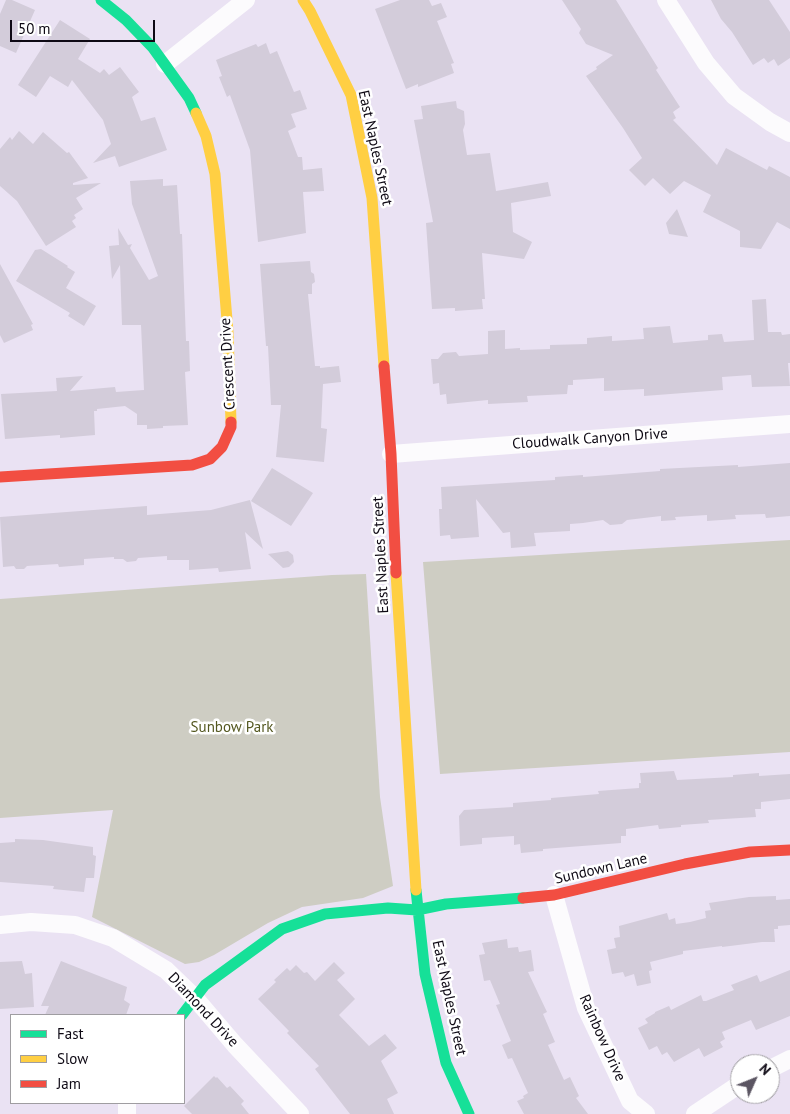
<!DOCTYPE html>
<style>
body{margin:0}
#map{position:relative;width:790px;height:1114px;overflow:hidden;background:#eae2f3;font-family:"PT Sans",sans-serif}
canvas{display:block}
.legend{position:absolute;left:10px;top:1014px;width:175px;height:90px;box-sizing:border-box;background:#fff;border:1px solid #9f9da1;margin:0;padding:6px 9px;list-style:none;font-size:15px;color:#0e0914}
.legend li{display:flex;align-items:center;gap:10px;height:25px}
.legend b{width:25px;border:1px solid #9f9da1}
.north{position:absolute;left:730px;top:1054px;width:50px;height:50px;box-sizing:border-box;background:#fff;border:1px solid #9f9da1;border-radius:50%;rotate:46deg;font-size:14px;font-weight:700;line-height:20px;text-align:center;color:#0e0914}
.north::after{content:'';display:block;margin:auto;width:18px;height:22px;background:#5b5562;clip-path:polygon(50% 0,100% 100%,50% 72%,0 100%)}
.scale{position:absolute;left:10px;top:20px;width:145px;height:22px;box-sizing:border-box;border:2px solid #0e0914;border-top:0;padding-left:6px;font-size:15px;line-height:18px;white-space:nowrap;color:#0e0914;-webkit-text-stroke:4px #fff;paint-order:stroke}
</style>
<div id="map">
<canvas width="790" height="1114"></canvas>
<ul class="legend">
<li><b style="height:6px;background:#16e098"></b>Fast</li>
<li><b style="height:6px;background:#ffcf43"></b>Slow</li>
<li><b style="height:6px;background:#f24e42"></b>Jam</li>
</ul>
<div class="north">N</div>
<div class="scale">50 m</div>
</div>
<script>
const ctx = document.querySelector('canvas').getContext('2d');
ctx.lineJoin = 'round';
function fillPath(path, color) {
  ctx.fillStyle = color;
  ctx.fill(path, 'evenodd');
}
function shape(rows) {
  const path = new Path2D();
  for (const r of rows) {
    path.moveTo(r[0], r[1]);
    for (let i = 2; i < r.length; i += 2) path.lineTo(r[i], r[i + 1]);
  }
  return path;
}
function stroke(path, color, width, dash) {
  ctx.strokeStyle = color;
  ctx.lineWidth = width;
  ctx.lineCap = dash ? 'butt' : 'round';
  ctx.setLineDash(dash || []);
  ctx.stroke(path);
}
function write(font, color, halo, rows, align = 'center') {
  ctx.font = font + ' "PT Sans",sans-serif';
  ctx.lineWidth = 5;
  ctx.setLineDash([]);
  ctx.textBaseline = 'middle';
  ctx.strokeStyle = halo;
  ctx.fillStyle = color;
  for (const [text, x, y, turn = 0] of rows) {
    ctx.save();
    ctx.translate(x, y);
    ctx.rotate((+turn || 0) * Math.PI / 180);
    ctx.textAlign = isNaN(turn) ? turn : align;
    if (halo) ctx.strokeText(text, 0, 0);
    ctx.fillText(text, 0, 0);
    ctx.restore();
  }
}
fillPath(shape([
 [790,540,790,752,440,774,423,562],
 [366,574,380,797,393,886,363,898,302,907,268,923,214,955,199,962,185,964,92,917,113,810,0,818,0,599,332,575]
]), '#cecdc3');
fillPath(shape([
 [6,0,12,0,35,10,16,53,0,46,0,14],
 [400,0,429,0,432,6,441,3,447,17,437,21,454,63,451,64,454,73,418,87,418,84,406,89,375,9],
 [562,0,616,0,658,68,656,70,680,107,673,112,676,118,673,120,717,165,726,148,767,170,769,166,790,177,790,229,777,222,761,249,740,247,740,231,703,212,711,195,684,181,670,194,653,178,645,186,629,170,642,158,623,128,586,76,597,69,596,67,613,55,586,44,579,33,581,29],
 [711,0,769,0,790,32,790,58,778,66,774,59,768,63,764,58,753,65,732,32,721,19],
 [60,20,90,39,78,59,100,73,104,69,109,75,120,67,139,92,132,97,141,121,155,117,167,150,119,167,115,156,93,163,111,144,103,120,72,80,68,87,50,76,36,97,18,85],
 [266,43,270,54,277,51,294,92,300,90,307,109,291,114,296,127,288,131,298,157,302,157,303,170,322,168,324,191,303,192,306,233,258,242,250,150,230,95,227,97,219,77,222,76,216,60,256,44,258,47],
 [456,101,457,108,464,111,465,124,463,130,467,155,490,153,496,191,548,182,551,196,511,203,513,232,532,242,524,259,482,253,485,299,482,299,483,309,455,311,455,308,432,309,426,223,433,222,414,120,423,119,421,106],
 [19,131,33,144,43,132,67,153,69,152,88,178,73,183,73,185,101,183,76,198,83,209,74,215,76,218,72,221,76,227,46,246,17,201,0,186,0,149,10,137,12,140],
 [163,179,163,186,177,185,180,234,182,234,186,341,189,341,190,371,185,372,188,425,163,426,163,428,147,429,147,425,137,425,137,414,125,406,97,409,97,411,94,411,95,435,60,438,60,435,5,439,1,394,57,391,56,378,83,376,70,391,115,387,116,392,144,390,141,325,122,325,120,265,112,279,109,246,119,245,118,228,128,245,132,244,130,248,149,280,158,276,132,204,130,181],
 [677,209,688,237,669,234,666,223],
 [41,249,68,266,67,267,75,272,66,288,96,306,84,326,68,316,70,313,16,281,35,250],
 [310,261,311,272,314,274,315,282,312,284,312,294,308,294,315,366,320,366,320,368,339,366,341,382,323,384,321,428,327,429,324,462,276,457,281,405,271,405,268,346,266,346,260,264],
 [0,264,33,324,31,325,33,330,4,343,0,335],
 [766,299,768,332,781,332,782,335,790,334,790,363,788,363,790,386,752,387,751,375,722,377,723,390,644,396,644,389,604,391,604,378,573,380,573,385,568,385,567,394,527,396,528,402,488,404,488,400,447,404,446,394,440,395,439,383,433,384,431,359,438,359,443,353,456,352,459,356,488,354,488,331,505,330,505,349,520,348,520,350,550,349,550,345,587,344,587,338,612,336,612,341,644,339,643,328,670,326,673,343,708,340,708,335,722,334,724,342,754,340,752,300],
 [790,463,790,516,766,518,765,514,735,515,736,519,707,521,707,515,675,517,676,520,661,521,661,516,627,520,622,524,610,525,603,520,583,523,570,524,570,531,534,533,536,546,511,548,510,532,503,533,476,499,479,537,451,539,450,535,440,536,439,509,442,509,441,487,555,480,555,477,583,475,583,477,660,471,660,469,738,465,738,467],
 [272,468,313,493,291,526,251,501],
 [250,500,263,549,245,532,251,569,219,572,218,568,189,570,189,560,167,560,167,556,138,558,136,561,127,562,123,559,114,559,114,557,84,559,84,565,59,567,58,564,27,566,24,569,16,569,14,566,3,567,0,517,147,506,147,515,211,510],
 [288,551,293,555,294,562,289,567,283,568,268,554],
 [674,771,677,780,733,777,733,775,759,773,759,776,790,774,790,799,761,802,761,809,755,809,756,817,708,820,709,823,681,825,681,827,659,829,658,825,626,829,626,836,621,836,621,843,543,849,543,851,521,853,520,844,514,845,514,836,482,838,482,844,460,846,459,816,464,810,513,807,513,803,551,800,551,798,599,794,598,791,639,788,639,783,641,783,640,773],
 [15,839,43,840,93,847,93,855,96,856,94,878,86,878,84,892,53,889,54,886,0,882,0,843,15,842],
 [776,896,776,900,790,899,790,925,778,926,778,929,774,929,775,942,762,942,722,947,722,946,683,951,683,954,650,962,652,970,649,971,651,983,637,986,634,974,625,977,623,972,612,974,607,950,616,948,614,938,620,937,619,926,667,913,669,920,675,918,676,924,690,922,706,918,705,911,711,910,709,903,749,897],
 [507,939,508,948,518,947,519,952,531,950,534,971,528,972,547,1012,543,1014,555,1042,548,1045,564,1080,570,1077,579,1096,576,1098,588,1114,524,1114,517,1101,524,1098,523,1096,528,1093,512,1058,508,1059,502,1045,511,1041,496,1005,500,1004,490,980,484,981,479,955,485,954,482,943],
 [22,961,25,974,32,973,34,1007,0,1009,0,962],
 [61,961,127,987,124,1000,130,1004,126,1015,45,1015,49,1006,41,1006],
 [334,962,345,973,337,980,355,999,339,1015,369,1046,385,1034,397,1048,381,1061,398,1093,387,1099,394,1114,350,1114,315,1069,319,1066,287,1033,289,1031,258,999,276,982,274,980,287,968,290,971,296,965,304,973,307,972,315,981],
 [790,970,790,1016,756,1030,751,1020,722,1032,725,1039,720,1042,723,1047,704,1057,699,1048,674,1062,667,1052,662,1055,657,1046,649,1050,638,1028,648,1023,645,1019,655,1013,655,1012,669,1006,671,1010,701,995,703,1001,706,1001,734,990,731,985,757,975,760,982],
 [214,1076,216,1078,217,1077,227,1088,230,1086,244,1101,241,1104,249,1114,192,1114,184,1106]
]), '#d3ccda');
stroke(shape([
 [666,0,706,63,734,96,770,122,790,133],
 [165,64,246,0],
 [391,454,790,424],
 [554,895,586,1008,630,1101,646,1114],
 [0,925,31,922,75,925,113,938,166,970,195,998,235,1045,300,1114],
 [770,1069,790,1059],
 [127,1114,127,1103],
 [695,1114,740,1084]
]), '#fcfbfd', 18);
stroke(shape([
 [101,0,126,20,153,48,189,98,196,113],
 [416,890,425,974,446,1063,469,1114],
 [182,1015,205,985,282,929,325,914,388,908,417,910,446,904,523,898]
]), '#16e098', 11);
stroke(shape([
 [303,0,310,11,351,95,372,198,384,366],
 [196,113,206,136,215,174,228,332,231,422],
 [396,573,416,890]
]), '#ffcf43', 11);
stroke(shape([
 [384,366,391,454,396,573],
 [0,477,192,465,210,459,222,447,231,427,231,422],
 [523,898,554,895,685,864,750,852,790,850]
]), '#f24e42', 11);
write('15px', '#0e0914', '#fff', [
 ["East Naples Street",375,148,78],
 ["Crescent Drive",228,364,-93],
 ["Cloudwalk Canyon Drive",590,439,-4],
 ["East Naples Street",381,555,-93],
 ["Sundown Lane",601,869,-13],
 ["East Naples Street",449,998,78],
 ["Diamond Drive",203,1010,47],
 ["Rainbow Drive",602,1038,66]
]);
write('15px', '#545820', '#fff', [
 ["Sunbow Park",232,728]
]);
</script>
